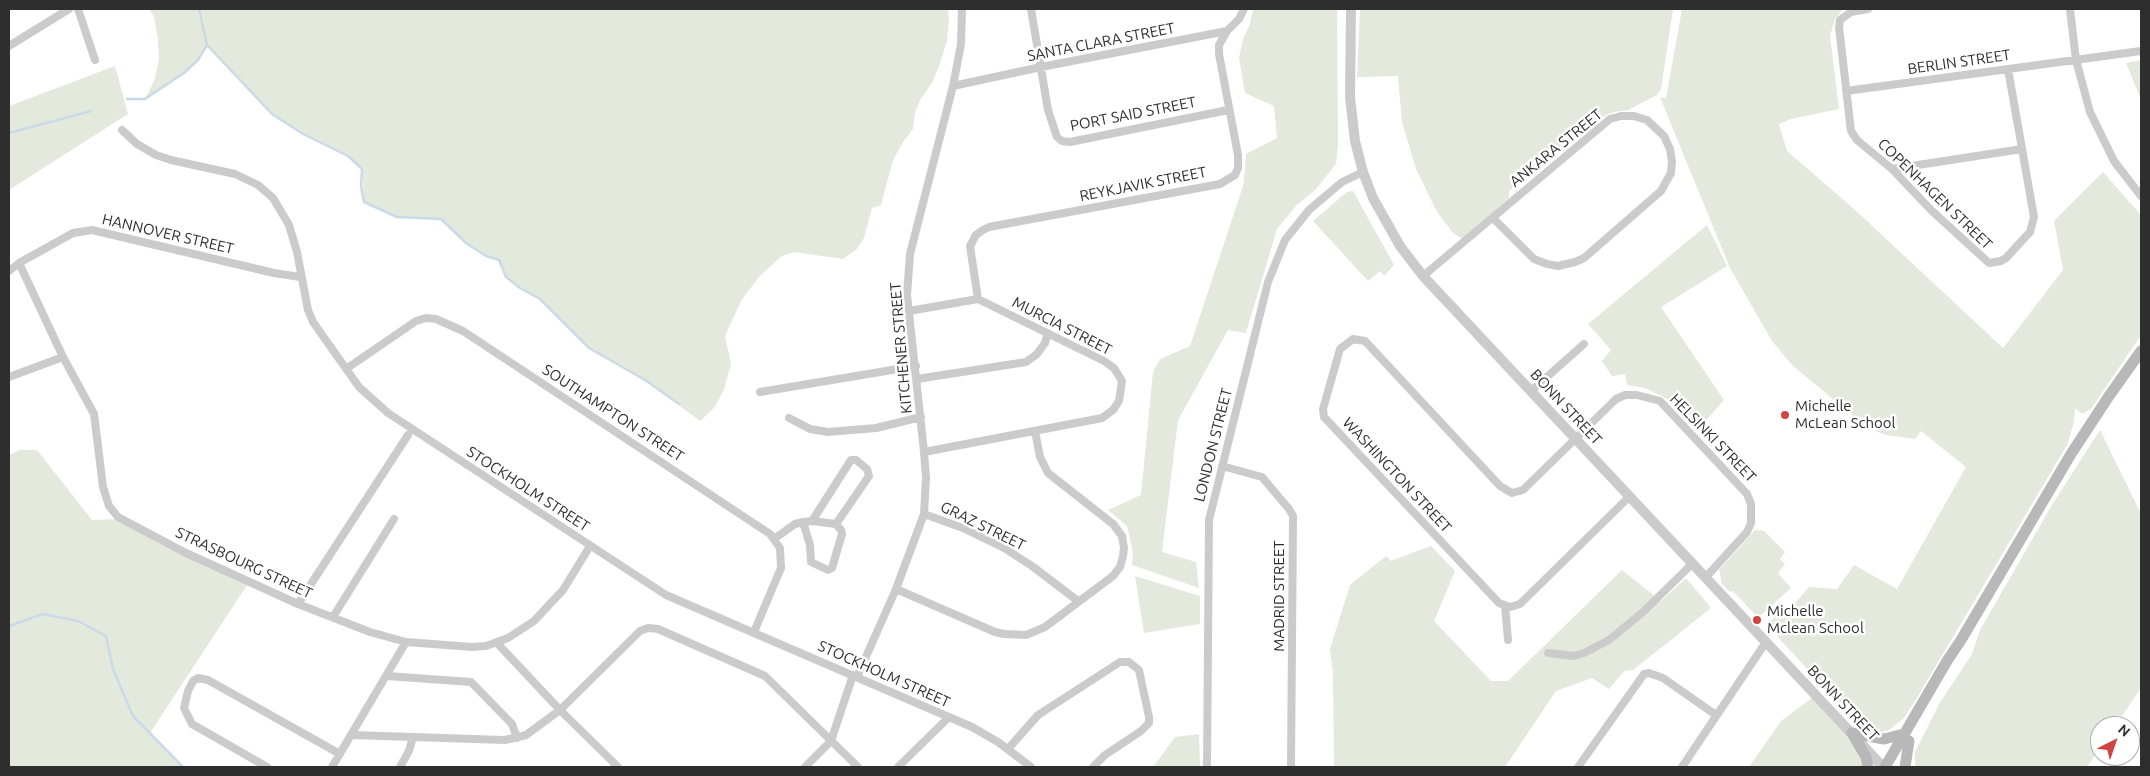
<!DOCTYPE html>
<style>
body{margin:0}
#map{position:relative;width:2150px;height:776px;overflow:hidden;background:#fff;font-family:Ubuntu,sans-serif}
canvas{display:block}
.frame{position:absolute;inset:0;border:10px solid #2e2e2e;pointer-events:none}
.north{position:absolute;left:2090px;top:716px;width:50px;height:50px;box-sizing:border-box;background:#fff;border:1px solid #ababab;border-radius:50%;rotate:41deg;font-size:14px;font-weight:700;line-height:20px;text-align:center;color:#2e2e2e}
.north::after{content:'';display:block;margin:auto;width:18px;height:22px;background:#d14443;clip-path:polygon(50% 0,100% 100%,50% 72%,0 100%)}
</style>
<div id="map">
<canvas width="2150" height="776"></canvas>
<div class="frame"></div>
<div class="north">N</div>
</div>
<script>
const ctx = document.querySelector('canvas').getContext('2d');
ctx.lineJoin = 'round';
function fillPath(path, color) {
  ctx.fillStyle = color;
  ctx.fill(path, 'evenodd');
}
function shape(rows) {
  const path = new Path2D();
  for (const r of rows) {
    path.moveTo(r[0], r[1]);
    for (let i = 2; i < r.length; i += 2) path.lineTo(r[i], r[i + 1]);
  }
  return path;
}
function stroke(path, color, width, dash) {
  ctx.strokeStyle = color;
  ctx.lineWidth = width;
  ctx.lineCap = dash ? 'butt' : 'round';
  ctx.setLineDash(dash || []);
  ctx.stroke(path);
}
function write(font, color, halo, rows, align = 'center') {
  ctx.font = font + ' Ubuntu,sans-serif';
  ctx.lineWidth = 5;
  ctx.setLineDash([]);
  ctx.textBaseline = 'middle';
  ctx.strokeStyle = halo;
  ctx.fillStyle = color;
  for (const [text, x, y, turn = 0] of rows) {
    ctx.save();
    ctx.translate(x, y);
    ctx.rotate((+turn || 0) * Math.PI / 180);
    ctx.textAlign = isNaN(turn) ? turn : align;
    if (halo) ctx.strokeText(text, 0, 0);
    ctx.fillText(text, 0, 0);
    ctx.restore();
  }
}
fillPath(shape([
 [149,9,948,9,949,20,947,41,939,66,932,83,920,100,915,113,913,129,903,142,893,160,881,205,872,208,864,238,857,249,843,259,794,252,782,256,760,276,742,299,725,336,731,364,724,390,714,408,700,421,645,380,589,348,540,299,520,288,506,277,499,260,486,256,466,243,441,219,397,217,364,202,362,169,348,156,303,134,272,114,208,46,198,60,184,73,145,99,155,79,159,58,158,40,154,17],
 [1253,9,1337,9,1338,144,1336,164,1316,189,1296,206,1277,229,1246,333,1228,330,1178,420,1162,552,1196,562,1199,588,1132,565,1133,552,1127,526,1108,510,1141,495,1153,372,1160,359,1190,346,1244,183,1246,154,1277,138,1274,106,1245,93,1239,58,1243,39,1250,24],
 [1360,9,1673,9,1661,89,1657,95,1628,110,1614,112,1589,123,1577,132,1509,191,1509,198,1463,239,1453,233,1437,212,1416,169,1402,122,1398,76,1357,77],
 [1682,9,1843,9,1835,19,1830,36,1839,109,1791,119,1779,124,1787,151,1854,209,2003,348,2063,270,2054,221,2103,172,2141,215,2141,335,2091,409,2082,414,2075,408,2074,422,2067,445,1915,701,1903,719,1889,730,1879,733,1858,728,1852,718,1766,624,1796,602,1809,587,1837,589,1854,565,1897,589,1966,467,1921,431,1915,439,1886,435,1868,428,1793,366,1772,341,1730,268,1660,97,1666,98],
 [2141,60,2141,100,2126,63],
 [115,66,128,114,9,190,9,106],
 [1353,191,1394,265,1384,276,1380,271,1368,281,1313,221,1347,192],
 [1707,225,1727,266,1661,307,1724,400,1701,426,1680,405,1645,388,1627,385,1625,374,1612,376,1602,361,1611,350,1588,324],
 [2100,430,2141,514,2141,688,2115,726,2100,726,2100,748,2087,767,1915,767,1915,752,1939,704,1972,654,1980,630,2052,505],
 [20,450,37,450,92,520,120,519,249,582,150,733,183,767,9,767,9,455],
 [1755,530,1764,531,1785,552,1780,559,1785,564,1778,573,1791,588,1758,618,1733,591,1730,592,1722,584,1719,570],
 [1431,546,1455,571,1434,621,1491,681,1508,681,1622,570,1661,601,1686,578,1711,608,1633,670,1624,671,1609,689,1592,678,1556,691,1505,767,1334,767,1333,672,1330,649,1350,585,1386,556,1391,561],
 [1135,576,1200,596,1200,624,1144,633],
 [1816,695,1852,733,1868,767,1749,767,1781,721],
 [1199,734,1200,767,1153,767,1175,737]
]), '#e3e9dd');
stroke(shape([
 [207,45,272,114,303,134,348,156,362,169,361,186,364,202,397,217,441,219,466,243,486,256,499,260,506,277,520,288,540,299,589,348,645,380,679,404],
 [127,99,145,99,184,73,198,60,207,45,199,9],
 [9,133,91,111],
 [9,626,43,614,78,621,106,636,113,669,133,716,183,767]
]), '#cbdae7', 2.5);
stroke(shape([
 [78,9,95,60],
 [1031,9,1048,110,1057,137,1062,141,1070,142,1228,110],
 [1868,9,1851,12,1840,20,1839,27,1851,131,1857,140,1892,169,1931,210,1989,263,2001,261,2006,258,2030,232,2034,217,2008,69],
 [2070,9,2076,60,2090,112,2114,161,2141,196],
 [9,46,69,9],
 [953,86,1041,67,1227,31,1239,19,1244,9],
 [1846,91,2141,51],
 [122,130,137,144,156,155,171,160,235,174,258,185,273,198,289,225,297,252,308,310,313,322,359,387,388,413,666,595,972,727,998,742,1031,767],
 [1892,169,2022,149],
 [19,263,63,357,94,414,103,487,109,506,118,517,186,553,298,604,370,632,406,642,472,647,486,646,508,638,534,621,563,590,590,546],
 [9,271,19,263,73,233,92,230,274,273,300,277],
 [1423,276,1610,119,1621,116,1634,116,1647,120,1664,136,1670,149,1672,162,1671,173,1661,191,1584,258,1575,262,1558,266,1547,264,1534,259,1493,218],
 [978,299,970,246,976,235,983,230,989,227,1220,184,1235,175,1238,168,1238,155,1219,54,1219,45,1227,31],
 [909,311,978,299,1104,361,1114,368,1122,381,1119,401,1113,410,1102,418,924,452],
 [346,369,416,321,426,318,436,319,463,331,770,534,780,548,781,568,754,632],
 [9,377,63,357],
 [917,379,1026,362,1037,354,1045,343,1048,333],
 [1531,391,1584,344],
 [760,392,916,366],
 [789,418,810,429,828,432,876,428,921,417],
 [1222,466,1262,477,1289,509,1293,516,1291,767],
 [1629,497,1520,604,1510,607,1499,603,1324,417,1323,409,1340,349,1353,339,1365,341,1500,486,1512,493,1523,490,1616,399,1625,395,1637,395,1660,401,1747,494,1751,504,1751,523,1747,532,1706,577],
 [924,514,963,528,1004,548,1032,566,1078,601],
 [803,522,810,545,811,562,828,570,832,568,842,534,841,530,836,524],
 [774,539,795,524,803,522,812,521,836,524,869,476,867,469,856,460,851,460,812,521],
 [896,589,995,632,1004,634,1026,635,1045,627,1113,576,1120,567,1123,556,1124,548,1122,536,1113,524,1048,473,1040,457,1035,431],
 [298,604,408,435],
 [1505,606,1508,640],
 [333,617,394,519],
 [497,643,560,710,618,767],
 [1548,653,1574,656,1584,653,1609,640,1643,612,1693,563],
 [387,676,471,682,512,724,517,738],
 [857,677,896,589,924,514,926,478,924,452,907,295,910,254,953,86,961,44,962,9],
 [351,735,505,740,526,735,560,710,640,631,648,628,658,629,765,676,858,767],
 [1008,749,1038,715,1120,662,1129,662,1139,670,1149,717,1149,723,1141,731,1105,755,1093,767],
 [267,767,192,724,184,708,188,691,193,681,198,678,208,680,340,754],
 [332,767,406,642],
 [400,767,409,751,413,737],
 [805,767,831,741,853,675],
 [898,767,949,717],
 [1207,767,1209,520,1268,282,1285,240,1309,210,1342,182,1363,172],
 [1578,767,1644,674,1649,673,1663,678,1716,715],
 [1682,767,1766,642]
]), '#cbcbcb', 8);
stroke(shape([
 [1351,9,1350,97,1355,141,1363,172,1373,198,1400,246,1423,276,1883,767]
]), '#cbcbcb', 10);
stroke(shape([
 [1852,733,1884,739,1904,734],
 [1852,733,1866,757,1868,767],
 [1885,767,1947,661,1961,640,2071,454,2109,396,2141,351],
 [1905,767,1909,741]
]), '#b8b8b8', 11);
for (const [x, y, r, color] of [
 [1785,415,5,"#d14443"],
 [1757,620,5,"#d14443"]
]) {
  const dot = new Path2D();
  dot.arc(x, y, r, 0, 2 * Math.PI);
  ctx.fillStyle = color;
  ctx.fill(dot);
  stroke(dot, '#fff', 2);
}
write('15px', '#2e2e2e', '#fff', [
 ["SANTA CLARA STREET",1101,42,-11],
 ["BERLIN STREET",1959,62,-8],
 ["PORT SAID STREET",1133,114,-11],
 ["ANKARA STREET",1556,148,-39],
 ["REYKJAVIK STREET",1143,184,-11],
 ["COPENHAGEN STREET",1935,194,44],
 ["HANNOVER STREET",168,234,13],
 ["MURCIA STREET",1062,326,27],
 ["KITCHENER STREET",901,348,-95],
 ["BONN STREET",1566,407,47],
 ["SOUTHAMPTON STREET",613,413,33],
 ["HELSINKI STREET",1713,438,46],
 ["LONDON STREET",1213,445,-76],
 ["WASHINGTON STREET",1397,475,47],
 ["STOCKHOLM STREET",528,489,33],
 ["GRAZ STREET",983,526,26],
 ["STRASBOURG STREET",244,563,25],
 ["MADRID STREET",1279,596,-90],
 ["STOCKHOLM STREET",884,674,24],
 ["BONN STREET",1843,703,47]
]);
write('15px', '#2e2e2e', '#fff', [
 ["Michelle",1795,406],
 ["McLean School",1795,423],
 ["Michelle",1767,611],
 ["Mclean School",1767,628]
], 'left');
</script>
